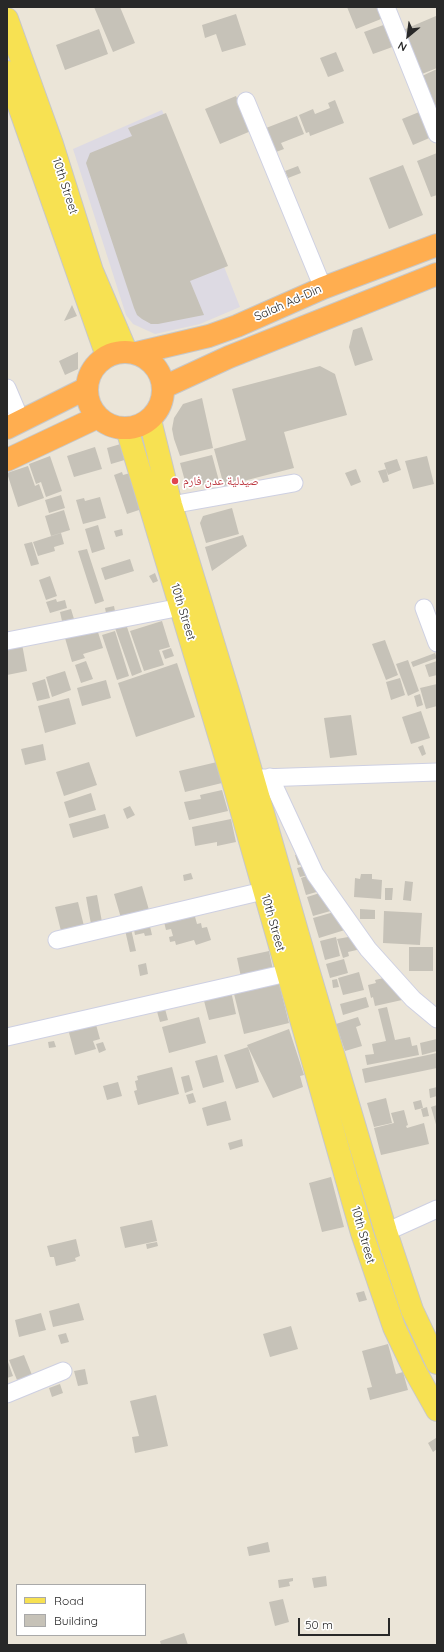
<!DOCTYPE html>
<meta charset="utf-8">
<style>
body{margin:0}
#map{position:relative;width:444px;height:1652px;overflow:hidden;background:#ebe5d8;font-family:Quicksand,sans-serif}
canvas{display:block}
.frame{position:absolute;inset:0;border:8px solid #282828;pointer-events:none}
.legend{position:absolute;left:16px;top:1584px;width:130px;height:52px;box-sizing:border-box;background:#fff;border:1px solid #a9a9a9;margin:0;padding:5px 7px;list-style:none;font-size:12px;color:#282828}
.legend li{display:flex;align-items:center;gap:8px;height:20px}
.legend b{width:20px;border:1px solid #a9a9a9}
.north{position:absolute;left:388px;top:16px;width:40px;height:40px;-webkit-text-stroke:3px #fff;paint-order:stroke;rotate:209deg;font-size:11px;font-weight:700;line-height:16px;text-align:center;color:#282828}
.north::after{content:'';display:block;margin:auto;width:14px;height:18px;background:#282828;clip-path:polygon(50% 0,100% 100%,50% 72%,0 100%)}
.scale{position:absolute;left:298px;top:1618px;width:92px;height:18px;box-sizing:border-box;border:2px solid #282828;border-top:0;padding-left:5px;font-size:12px;line-height:14px;white-space:nowrap;color:#282828;-webkit-text-stroke:3px #fff;paint-order:stroke}
</style>
<div id="map">
<canvas width="444" height="1652"></canvas>
<div class="frame"></div>
<ul class="legend">
<li><b style="height:5px;background:#f7e152"></b>Road</li>
<li><b style="height:11px;background:#c6c2b8"></b>Building</li>
</ul>
<div class="north">N</div>
<div class="scale">50 m</div>
</div>
<script>
const ctx = document.querySelector('canvas').getContext('2d');
ctx.lineJoin = 'round';
function fillPath(path, color) {
  ctx.fillStyle = color;
  ctx.fill(path, 'evenodd');
}
function shape(rows) {
  const path = new Path2D();
  for (const r of rows) {
    if (r.length === 3) {
      path.moveTo(r[0] + r[2], r[1]);
      path.arc(r[0], r[1], r[2], 0, 2 * Math.PI);
      continue;
    }
    path.moveTo(r[0], r[1]);
    for (let i = 2; i < r.length; i += 2) path.lineTo(r[i], r[i + 1]);
  }
  return path;
}
function stroke(path, color, width, dash) {
  ctx.strokeStyle = color;
  ctx.lineWidth = width;
  ctx.lineCap = dash ? 'butt' : 'round';
  ctx.setLineDash(dash || []);
  ctx.stroke(path);
}
function write(font, color, halo, rows, align = 'center') {
  ctx.font = font + ' Quicksand,"Noto Naskh Arabic",sans-serif';
  ctx.lineWidth = 3.5;
  ctx.setLineDash([]);
  ctx.textBaseline = 'middle';
  ctx.strokeStyle = halo;
  ctx.fillStyle = color;
  for (const [text, x, y, turn = 0] of rows) {
    ctx.save();
    ctx.translate(x, y);
    ctx.rotate((+turn || 0) * Math.PI / 180);
    ctx.textAlign = isNaN(turn) ? turn : align;
    if (halo) ctx.strokeText(text, 0, 0);
    ctx.fillText(text, 0, 0);
    ctx.restore();
  }
}
fillPath(shape([
 [162,110,240,307,200,324,155,334,133,324,126,315,73,149]
]), '#dddae3');
fillPath(shape([
 [94,7,120,7,135,43,113,52],
 [347,7,382,7,386,17,356,29],
 [236,14,246,45,222,52,216,34,205,38,202,25],
 [436,16,437,68,422,74,403,30],
 [389,23,398,45,373,54,364,32],
 [99,29,108,54,65,70,56,45],
 [336,52,344,71,328,77,320,58],
 [437,69,437,109,422,76],
 [236,96,251,131,220,144,205,109],
 [335,100,344,123,310,136,309,132,306,133,299,115,313,109,315,114,330,108,328,103],
 [424,110,434,136,413,145,402,119],
 [166,113,228,266,190,281,204,315,158,324,151,324,142,319,137,315,134,308,86,163,90,153,132,136,128,128],
 [297,116,304,134,281,143,284,149,276,152,266,128],
 [437,153,437,195,431,197,417,161],
 [403,165,423,215,389,229,369,178],
 [298,166,301,173,288,178,285,171],
 [72,305,77,316,64,321],
 [362,327,373,360,355,366,349,347,353,330],
 [78,352,78,369,65,375,59,361],
 [320,366,335,374,347,415,284,432,294,468,224,486,214,449,246,440,232,389],
 [202,398,213,448,180,456,174,439,172,429,174,418,183,404],
 [124,443,128,459,111,464,107,448],
 [95,447,102,469,74,477,67,456],
 [212,455,219,481,194,487,185,481,180,463],
 [50,456,62,491,46,497,41,482,36,484,29,464],
 [427,456,434,484,413,489,405,461],
 [397,459,401,470,388,475,384,463],
 [28,466,35,486,39,484,44,498,18,507,7,473],
 [356,469,361,482,351,486,345,473],
 [386,469,389,481,383,483,378,471],
 [122,472,123,475,130,473,142,509,127,514,114,475],
 [61,495,65,508,49,513,45,500],
 [100,497,106,518,83,524,76,500,84,498,85,501],
 [232,508,239,534,206,543,200,523,203,516],
 [64,510,70,530,51,536,45,516],
 [98,525,105,549,92,553,85,529],
 [122,529,123,535,116,537,114,531],
 [61,533,64,544,54,547,55,551,38,556,33,542],
 [243,535,247,546,212,571,205,547],
 [32,542,39,564,31,566,24,544],
 [87,549,104,601,95,604,78,551],
 [130,559,134,571,105,580,101,568],
 [155,573,158,581,153,583,149,576],
 [50,576,57,596,46,600,39,580],
 [56,599,57,602,65,600,67,608,50,613,46,602],
 [114,606,115,611,106,613,105,608],
 [71,609,74,619,62,621,60,612],
 [162,621,170,647,159,650,164,665,144,671,130,631],
 [126,624,142,672,132,676,115,628],
 [97,629,103,648,83,654,85,658,72,662,65,638],
 [115,631,129,676,117,680,102,635],
 [385,640,398,675,386,680,372,644],
 [22,644,27,671,7,675,7,647],
 [171,648,174,656,165,659,162,651],
 [435,653,437,658,413,667,411,662],
 [408,660,419,691,408,696,396,664],
 [86,661,93,679,81,683,75,665],
 [437,661,437,675,429,677,425,665],
 [177,663,195,717,136,737,118,683],
 [65,671,71,690,52,697,46,677],
 [400,678,405,695,391,700,386,682],
 [45,679,50,698,37,701,32,683],
 [106,680,111,698,82,706,77,688],
 [437,684,437,706,426,709,420,688],
 [420,694,423,705,417,707,414,696],
 [69,698,76,724,45,733,38,706],
 [421,711,430,738,411,744,402,717],
 [351,715,357,755,330,758,324,718],
 [43,744,46,760,25,765,21,749],
 [423,745,426,754,422,756,418,747],
 [89,762,97,785,64,796,56,772],
 [217,762,222,783,185,792,179,771],
 [222,790,228,811,189,820,184,802,201,799,200,795],
 [91,793,96,810,69,818,64,802],
 [130,806,135,815,127,819,123,809],
 [105,814,109,828,73,838,69,824],
 [231,819,236,842,217,846,217,842,195,846,192,827],
 [304,852,307,863,298,865,295,855],
 [308,865,320,891,306,895,301,878,309,875,300,877,297,868],
 [191,873,193,879,184,881,183,875],
 [361,874,372,874,372,879,382,880,381,899,354,897,355,878,360,879],
 [405,881,413,882,411,901,403,900],
 [142,886,149,910,121,918,114,894],
 [385,888,393,888,392,900,385,900],
 [323,892,334,910,313,916,307,897],
 [97,895,102,922,91,924,86,897],
 [78,902,84,926,61,931,55,907],
 [360,909,375,910,375,919,360,919],
 [384,911,422,913,420,945,383,943],
 [334,912,348,929,319,938,313,918],
 [194,913,197,924,201,923,202,928,207,927,211,940,196,945,194,940,176,945,175,941,170,942,169,937,173,936,171,929,166,930,164,922],
 [149,922,152,935,145,936,144,933,135,935,133,925],
 [131,929,136,951,130,952,125,930],
 [354,936,361,949,348,952,349,956,343,958,337,939],
 [336,937,340,956,325,960,320,941],
 [409,947,433,947,433,971,409,971],
 [269,951,273,970,241,977,237,958],
 [344,959,348,973,330,978,326,964],
 [146,963,148,974,140,976,138,965],
 [359,972,364,990,343,995,338,978],
 [388,977,390,987,393,986,394,991,399,990,402,1000,375,1006,373,997,371,998,368,985,376,983,375,980],
 [278,979,289,1023,244,1034,233,990],
 [337,979,339,987,333,988,332,980],
 [231,991,236,1014,209,1020,203,997],
 [366,997,369,1007,343,1015,340,1004],
 [164,1005,168,1020,160,1022,156,1008],
 [387,1007,395,1040,410,1037,412,1046,417,1045,419,1055,367,1065,365,1055,374,1054,372,1044,386,1041,378,1009],
 [199,1017,206,1043,169,1053,162,1027],
 [358,1017,361,1025,356,1027,362,1046,345,1051,336,1024],
 [95,1021,100,1039,93,1041,96,1049,75,1055,68,1029],
 [289,1029,304,1075,300,1076,303,1087,273,1098,247,1045],
 [437,1039,437,1051,422,1055,420,1043],
 [54,1041,56,1047,49,1048,48,1042],
 [103,1042,106,1050,99,1053,96,1044],
 [248,1047,259,1082,236,1089,224,1055],
 [437,1053,437,1068,365,1083,362,1069],
 [217,1055,224,1082,203,1088,195,1061],
 [172,1067,179,1094,138,1105,134,1091,137,1090,135,1081,138,1080,137,1076],
 [189,1075,193,1090,185,1093,181,1077],
 [118,1082,122,1096,107,1100,103,1086],
 [437,1087,437,1096,430,1098,429,1089],
 [193,1093,196,1102,189,1104,186,1095],
 [386,1098,392,1123,374,1127,367,1103],
 [421,1100,423,1108,415,1110,413,1102],
 [226,1101,231,1120,207,1126,202,1108],
 [437,1105,437,1128,431,1107],
 [427,1107,429,1116,423,1117,421,1109],
 [404,1110,408,1125,406,1126,407,1128,424,1123,429,1144,381,1155,374,1128,394,1123,391,1113],
 [242,1139,243,1146,230,1150,228,1143],
 [331,1177,344,1227,322,1232,309,1183],
 [152,1220,157,1241,125,1248,120,1227],
 [76,1239,80,1256,75,1258,76,1261,56,1266,54,1257,50,1257,47,1246],
 [157,1242,158,1246,147,1249,146,1244],
 [364,1291,367,1300,359,1302,356,1293],
 [79,1303,84,1320,53,1327,49,1311],
 [41,1313,46,1330,19,1337,15,1320],
 [291,1326,298,1349,270,1357,263,1334],
 [66,1333,69,1342,61,1344,58,1335],
 [388,1344,396,1374,403,1372,408,1390,370,1400,367,1388,372,1387,362,1351],
 [24,1355,32,1375,17,1380,9,1360],
 [7,1359,13,1376,7,1378],
 [85,1369,88,1384,78,1386,74,1371],
 [60,1384,63,1393,52,1397,49,1388],
 [156,1395,168,1446,135,1453,132,1437,139,1436,130,1401],
 [436,1438,437,1449,433,1452,428,1443],
 [268,1542,270,1552,249,1556,247,1547],
 [326,1576,327,1586,314,1588,312,1578],
 [293,1578,293,1581,289,1582,290,1586,279,1588,278,1580],
 [283,1599,289,1622,275,1626,269,1602],
 [184,1633,188,1645,161,1645,160,1641]
]), '#c6c2b8');
const minor = shape([
 [386,7,437,134],
 [246,101,323,288],
 [7,388,21,421,9,422],
 [171,505,294,483],
 [424,608,437,643],
 [7,641,181,607],
 [270,777,315,874,368,949,413,999,437,1019],
 [261,778,437,772],
 [57,940,263,891],
 [7,1037,287,973],
 [386,1232,437,1209],
 [7,1394,63,1371]
]);
const major = shape([
 [7,19,52,144,92,271,126,351],
 [7,72,107,356],
 [150,420,171,505,230,698,307,966,386,1232,412,1310,437,1363],
 [127,429,233,781,362,1233,394,1327,414,1369,437,1410]
]);
const highway = shape([
 [125,390,38],
 [137,353,209,336,237,326,323,288,437,245],
 [164,387,229,357,437,274],
 [7,428,87,388],
 [7,460,98,417]
]);
stroke(minor, '#ced0e2', 19);
stroke(major, '#c7c7c7', 24);
stroke(highway, '#c7c7c7', 24);
stroke(minor, '#fff', 17);
stroke(major, '#f7e152', 22);
stroke(highway, '#ffae50', 22);
for (const [x, y, r, color] of [
 [175,481,4,"#e0444e"]
]) {
  const dot = new Path2D();
  dot.arc(x, y, r, 0, 2 * Math.PI);
  ctx.fillStyle = color;
  ctx.fill(dot);
  stroke(dot, '#fff', 1.5);
}
write('12px', '#282828', '#fff', [
 ["10th Street",65,186,72],
 ["Salah Ad-Din",288,303,-24],
 ["10th Street",183,612,73],
 ["10th Street",273,923,74],
 ["10th Street",363,1235,74]
]);
write('12px', '#be3a42', '#fff', [
 ["صيدلية عدن فارم",183,481]
], 'left');
</script>
